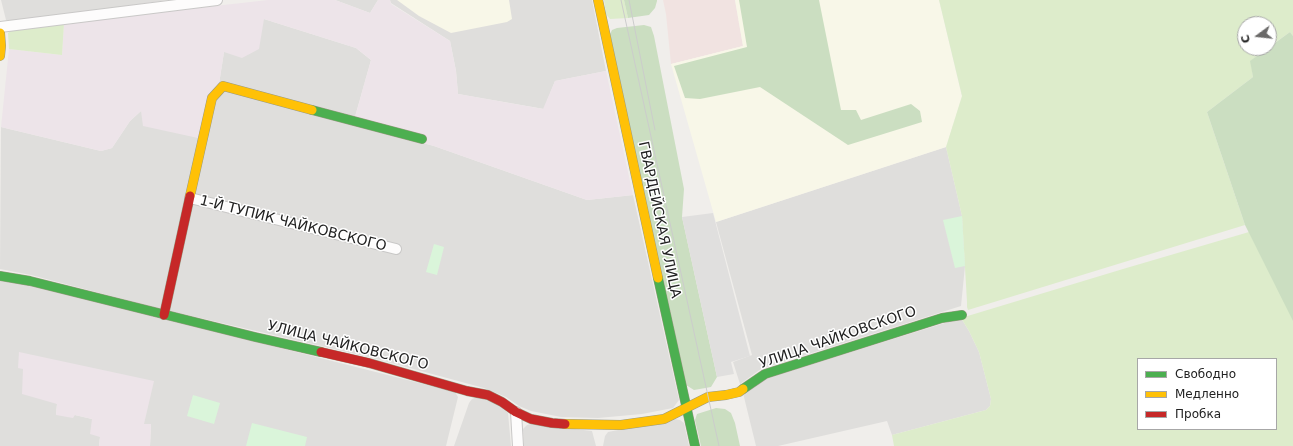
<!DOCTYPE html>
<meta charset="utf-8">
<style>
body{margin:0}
#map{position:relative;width:1293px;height:446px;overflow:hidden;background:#f0eeeb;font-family:"DejaVu Sans",sans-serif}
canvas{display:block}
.legend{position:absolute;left:1137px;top:358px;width:140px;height:72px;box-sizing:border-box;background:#fff;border:1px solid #a7a7a7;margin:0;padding:5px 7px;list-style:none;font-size:12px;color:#222}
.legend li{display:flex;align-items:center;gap:8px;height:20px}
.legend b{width:20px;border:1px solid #a7a7a7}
.north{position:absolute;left:1237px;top:16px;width:40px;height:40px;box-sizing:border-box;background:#fff;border:1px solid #a7a7a7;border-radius:50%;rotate:255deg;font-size:11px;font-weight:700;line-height:16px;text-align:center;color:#222}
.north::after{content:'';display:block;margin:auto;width:14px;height:18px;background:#6a6968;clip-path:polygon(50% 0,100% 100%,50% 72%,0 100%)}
</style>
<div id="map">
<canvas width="1293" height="446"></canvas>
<ul class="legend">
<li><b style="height:5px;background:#4caf50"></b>Свободно</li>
<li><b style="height:5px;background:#ffc107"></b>Медленно</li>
<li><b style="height:5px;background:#c62828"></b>Пробка</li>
</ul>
<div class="north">С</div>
</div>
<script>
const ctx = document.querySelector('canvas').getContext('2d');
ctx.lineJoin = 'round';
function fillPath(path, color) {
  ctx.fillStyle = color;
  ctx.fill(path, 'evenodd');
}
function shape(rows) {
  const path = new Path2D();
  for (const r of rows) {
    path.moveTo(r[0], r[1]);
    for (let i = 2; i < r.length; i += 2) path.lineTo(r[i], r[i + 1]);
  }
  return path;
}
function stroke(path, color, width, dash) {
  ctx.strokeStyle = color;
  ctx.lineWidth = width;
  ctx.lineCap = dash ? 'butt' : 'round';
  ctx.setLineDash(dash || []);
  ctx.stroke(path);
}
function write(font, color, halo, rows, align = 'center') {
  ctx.font = font + ' "DejaVu Sans",sans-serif';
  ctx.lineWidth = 3;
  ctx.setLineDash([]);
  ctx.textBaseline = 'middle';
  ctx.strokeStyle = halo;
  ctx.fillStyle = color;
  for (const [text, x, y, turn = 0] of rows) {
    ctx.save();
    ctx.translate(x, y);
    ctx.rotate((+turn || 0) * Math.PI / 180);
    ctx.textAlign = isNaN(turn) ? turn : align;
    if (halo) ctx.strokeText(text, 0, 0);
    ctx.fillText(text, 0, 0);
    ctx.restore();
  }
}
fillPath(shape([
 [1,0,168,0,12,22,6,20],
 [335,0,378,0,370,13],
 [390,0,592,0,606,71,555,81,544,109,458,94,456,71,450,41,391,3],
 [264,19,356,48,371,60,353,124,434,146,587,200,633,195,679,400,673,408,642,414,598,418,561,417,531,411,519,406,506,397,484,388,373,358,157,308,31,275,0,269,1,127,101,151,112,148,130,121,141,111,219,84,224,52],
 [946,147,962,216,965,266,961,306,761,369,740,384,733,362,752,355,716,222],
 [0,281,31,285,455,392,458,397,446,446,150,446,151,424,143,425,23,369,57,404,56,414,75,415,92,419,100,437,99,446,0,446],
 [961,318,969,331,979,352,991,399,990,406,986,410,892,435,887,421,778,446,756,446,743,393,764,379],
 [477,397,501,405,508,413,511,446,454,446,469,403,472,399],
 [674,419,680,420,684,423,689,446,603,446,605,436,608,432],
 [531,424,592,431,596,446,524,446,523,429,527,425]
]), '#dfdedc');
fillPath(shape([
 [663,0,735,0,743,46,671,64,666,14]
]), '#f1e3e1');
fillPath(shape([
 [268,0,335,0,370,13,378,0,390,0,391,4,450,41,456,71,458,94,543,109,555,81,606,71,633,195,587,200,434,146,353,124,371,60,356,48,264,19,259,49,242,58,224,52,219,84,198,138,143,126,141,111,130,121,112,148,101,151,1,127,9,49,62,55,64,23],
 [19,352,154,381,144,424,151,424,150,446,99,446,100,437,90,434,92,419,75,415,73,418,56,415,57,404,22,394,23,369,18,368]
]), '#ede4e9');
fillPath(shape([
 [397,0,509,0,512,19,507,22,451,33,419,16],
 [735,0,939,0,962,97,946,147,716,222,671,64,743,46]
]), '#f8f7e8');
fillPath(shape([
 [604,0,624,0,628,18,610,19,606,14],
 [939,0,1293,0,1293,36,1290,32,1269,47,1269,24,1245,24,1245,48,1268,48,1251,61,1253,77,1207,112,1245,225,968,310,967,307,967,302,962,216,946,147,962,96],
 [64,23,62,55,9,49,8,33,13,28],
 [1249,232,1293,319,1293,446,894,446,892,435,986,410,990,406,991,399,979,352,969,331,961,318,1123,269],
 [1138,359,1276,359,1276,429,1138,429]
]), '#ddeccb');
fillPath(shape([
 [624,0,657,0,657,1,655,8,649,15,628,18],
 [739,0,819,0,841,110,856,110,861,120,911,104,920,111,922,122,848,145,760,87,700,99,685,98,674,66,747,47],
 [644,25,651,27,654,36,684,189,682,217,717,377,711,387,694,390,686,385,610,34,612,30,617,28],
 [1290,32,1293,36,1293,321,1245,225,1207,112,1253,77,1250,61],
 [716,408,725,409,731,413,735,423,740,446,701,446,695,420,697,414]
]), '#cbdec1');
fillPath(shape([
 [962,216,965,266,955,268,943,220],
 [434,244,444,247,437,275,426,272],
 [193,395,220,403,214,424,187,416],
 [252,423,307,437,305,446,246,446]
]), '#daf5da');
fillPath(shape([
 [713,213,750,356,731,362,734,374,717,377,682,217]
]), '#e0dfde');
const street = shape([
 [0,27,217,0],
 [190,198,396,249],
 [516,412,518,446]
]);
const fast = shape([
 [312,110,422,139],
 [0,276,30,281,255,337,321,352],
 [658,278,695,446],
 [743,389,765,374,942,318,962,315]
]);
const slow = shape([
 [598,0,658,278],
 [0,33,1,46,0,56],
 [190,196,212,98,223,86,312,110],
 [565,424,621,425,664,419,708,397,726,395,739,392,743,389]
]);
const jam = shape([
 [164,315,190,196],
 [321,352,369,363,467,391,488,395,502,402,516,412,531,419,552,423,565,424]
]);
stroke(street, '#c9c8c7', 12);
stroke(fast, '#999a82', 10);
stroke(slow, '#999a82', 10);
stroke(jam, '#999a82', 10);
stroke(street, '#fdfcfc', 10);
stroke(fast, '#4caf50', 9);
stroke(slow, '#ffc107', 9);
stroke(jam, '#c62828', 9);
stroke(shape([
 [621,0,719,446],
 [629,0,655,130]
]), '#ccc', 1);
write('14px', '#222', '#fff', [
 ["ГВАРДЕЙСКАЯ УЛИЦА",659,220,78],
 ["1-Й ТУПИК ЧАЙКОВСКОГО",293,224,14],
 ["УЛИЦА ЧАЙКОВСКОГО",838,338,-19],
 ["УЛИЦА ЧАЙКОВСКОГО",348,346,14]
]);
</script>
